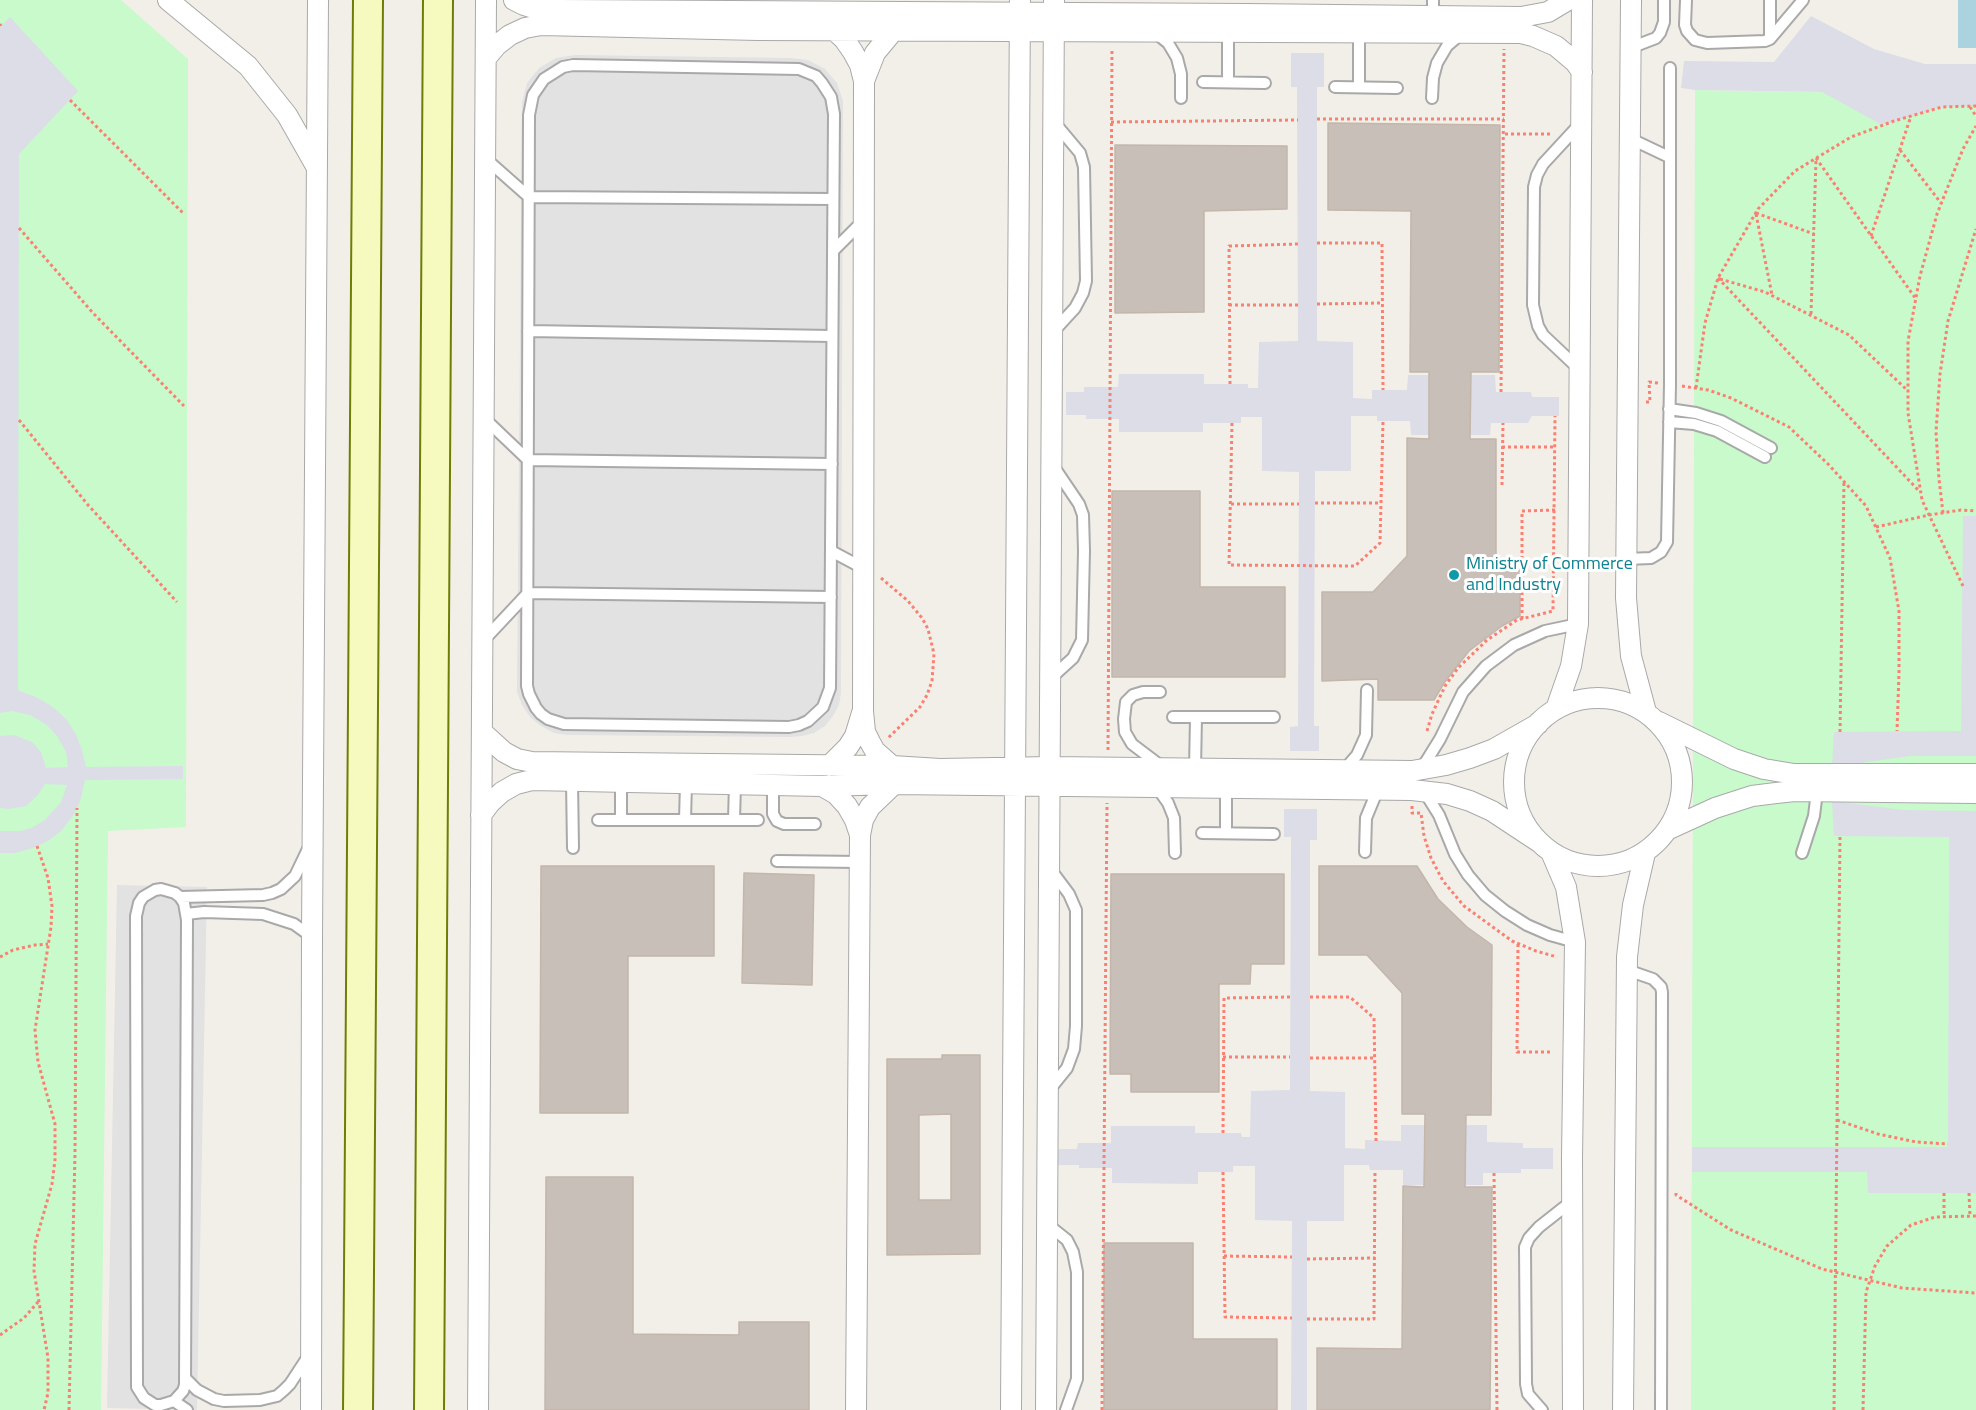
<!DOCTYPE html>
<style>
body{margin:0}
canvas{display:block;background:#f2efe9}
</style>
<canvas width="1976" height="1410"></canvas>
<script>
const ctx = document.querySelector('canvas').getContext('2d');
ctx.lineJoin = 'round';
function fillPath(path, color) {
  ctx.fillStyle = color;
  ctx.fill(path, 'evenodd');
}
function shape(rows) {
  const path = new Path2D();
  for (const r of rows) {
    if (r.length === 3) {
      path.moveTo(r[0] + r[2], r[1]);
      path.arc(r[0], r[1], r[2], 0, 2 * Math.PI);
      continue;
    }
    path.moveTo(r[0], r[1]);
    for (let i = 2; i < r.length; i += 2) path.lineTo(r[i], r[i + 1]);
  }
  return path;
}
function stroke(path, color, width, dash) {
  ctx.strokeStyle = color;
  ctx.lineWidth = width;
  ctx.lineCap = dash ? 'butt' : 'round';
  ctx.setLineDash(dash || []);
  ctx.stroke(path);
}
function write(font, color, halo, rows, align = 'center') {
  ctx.font = font + ' "Titillium Web",sans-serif';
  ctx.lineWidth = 6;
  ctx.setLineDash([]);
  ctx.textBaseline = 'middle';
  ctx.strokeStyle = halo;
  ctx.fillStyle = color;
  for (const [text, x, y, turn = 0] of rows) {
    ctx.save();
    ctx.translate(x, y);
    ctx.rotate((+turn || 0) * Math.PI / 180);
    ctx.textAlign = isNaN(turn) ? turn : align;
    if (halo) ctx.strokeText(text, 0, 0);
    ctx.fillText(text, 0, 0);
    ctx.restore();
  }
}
fillPath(shape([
 [0,0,121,0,188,59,186,827,108,831,101,1410,0,1410],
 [1695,90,1976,95,1976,1410,1691,1410]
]), '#c8facc');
fillPath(shape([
 [575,55,790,58,808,60,825,69,837,83,843,101,841,693,839,705,833,716,825,726,814,733,802,736,790,737,567,735,554,733,541,726,530,717,522,705,517,692,522,102,527,83,539,68,556,58],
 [117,885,207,887,197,1410,107,1408]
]), '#e2e2e2');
fillPath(shape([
 [1811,16,1874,49,1925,64,1976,64,1976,106,1942,107,1882,125,1822,92,1695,90,1681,88,1684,61,1774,62],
 [10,17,78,91,19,154,18,690,38,698,53,707,66,719,76,734,82,750,86,767,183,766,183,779,85,780,80,802,72,817,61,831,48,841,33,848,15,853,0,853,0,831,20,831,31,828,45,820,61,802,67,785,45,784,38,795,26,806,9,809,0,808,0,736,14,735,32,742,41,752,46,768,68,767,66,752,57,736,47,725,30,715,12,711,0,713,0,27],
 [1291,53,1324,53,1324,87,1317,87,1317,341,1353,342,1353,398,1372,399,1372,390,1407,390,1408,375,1495,375,1496,392,1531,392,1532,397,1559,397,1559,416,1532,416,1528,423,1491,423,1490,435,1411,435,1410,421,1377,421,1377,416,1351,416,1351,471,1315,471,1314,726,1319,726,1319,751,1290,751,1290,727,1298,726,1299,472,1262,471,1262,417,1241,417,1241,423,1203,423,1203,432,1119,432,1119,419,1086,419,1086,415,1066,415,1066,392,1084,392,1084,387,1118,387,1119,374,1204,374,1204,384,1248,384,1248,388,1258,388,1259,342,1298,341,1297,87,1291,87],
 [1963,516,1976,516,1976,756,1910,756,1832,767,1834,732,1961,731],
 [1832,801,1904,810,1976,811,1976,1193,1868,1193,1867,1172,1692,1172,1692,1147,1948,1147,1949,837,1834,836],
 [1284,809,1317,809,1317,840,1310,840,1310,1091,1345,1092,1345,1148,1365,1149,1365,1140,1401,1141,1401,1125,1487,1125,1487,1142,1523,1143,1523,1148,1553,1148,1553,1169,1521,1169,1521,1173,1483,1173,1483,1185,1403,1185,1403,1170,1370,1170,1369,1165,1344,1165,1344,1221,1307,1221,1307,1410,1291,1410,1292,1221,1255,1220,1255,1166,1233,1166,1233,1172,1198,1172,1198,1184,1112,1183,1112,1168,1079,1168,1079,1165,1058,1165,1058,1149,1077,1149,1078,1143,1111,1143,1111,1126,1195,1126,1195,1133,1241,1133,1242,1137,1250,1137,1251,1091,1290,1090,1291,837,1284,837]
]), '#dddde8');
fillPath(shape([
 [1958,0,1976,0,1976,48,1958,48]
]), '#aad3df');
const building = shape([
 [1328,123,1500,125,1499,372,1471,372,1470,439,1496,439,1496,558,1520,558,1520,616,1502,626,1469,651,1444,683,1434,700,1378,700,1378,679,1322,681,1322,592,1373,592,1407,556,1407,438,1429,439,1429,372,1410,372,1411,211,1328,210,1328,123],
 [1115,145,1287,146,1287,209,1204,211,1204,312,1115,313,1115,145],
 [1112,491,1200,491,1200,587,1285,587,1285,677,1112,677,1112,491],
 [541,866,714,866,714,956,628,956,628,1113,540,1113,541,866],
 [1319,866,1417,866,1438,899,1467,927,1492,945,1491,1115,1466,1115,1465,1187,1492,1187,1490,1410,1317,1410,1317,1348,1402,1349,1403,1186,1424,1187,1425,1114,1402,1114,1402,993,1367,955,1319,955,1319,866],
 [744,873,814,875,812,985,742,983,744,873],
 [1111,874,1284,874,1284,964,1251,964,1250,984,1219,984,1219,1092,1131,1092,1131,1074,1110,1074,1111,874],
 [942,1055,980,1055,980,1254,887,1255,887,1059,942,1059,942,1055],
 [951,1114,951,1200,919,1200,919,1115,951,1114],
 [546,1177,633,1177,633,1334,739,1335,739,1322,809,1322,809,1410,545,1410,546,1177],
 [1104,1243,1193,1243,1193,1339,1277,1339,1277,1410,1104,1410,1104,1243]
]);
fillPath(building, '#c7bfb8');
stroke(building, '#c4b6ab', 1.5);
const service = shape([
 [1433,0,1433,16],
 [1686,0,1685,25,1687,31,1695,40,1707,43,1765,41,1770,39,1803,0],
 [1770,0,1770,39],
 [1228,32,1228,82],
 [1359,33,1359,87],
 [1157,34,1168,43,1177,58,1181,74,1181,98],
 [1630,48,1656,38,1660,33,1664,22,1664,0],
 [573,65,799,69,816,76,822,83,831,97,834,114,830,688,823,707,808,721,799,725,789,727,564,724,548,719,541,714,536,708,529,694,527,686,529,115,533,95,544,79,563,67,573,65],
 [1203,82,1265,83],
 [1335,87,1397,88],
 [1432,98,1433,78,1437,63,1447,46,1461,34],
 [1629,138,1669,157],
 [486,159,529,197,833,199],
 [833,251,864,220],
 [528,331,832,336],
 [1053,332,1075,308,1083,293,1086,281,1084,167,1080,153,1054,122],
 [1579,369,1543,335,1538,326,1533,305,1534,187,1537,175,1543,164,1579,125],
 [1669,409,1696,413,1721,421,1771,448],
 [485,419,528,460,832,464],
 [1669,422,1694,424,1717,431,1765,457],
 [831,551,863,568],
 [1626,559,1651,558,1661,552,1667,542,1670,384,1670,68],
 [483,641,528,593,831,597],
 [1051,678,1073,658,1082,640,1084,551,1083,515,1079,504,1054,467],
 [1160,692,1143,692,1133,695,1126,702,1124,719,1125,732,1132,744,1161,766],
 [1173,717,1274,717],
 [1422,768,1440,739,1463,692,1486,666,1514,645,1545,631,1578,624],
 [1195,769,1196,717],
 [1344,770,1357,755,1366,735,1367,690],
 [572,781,573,848],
 [621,782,621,820],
 [773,785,773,814,777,821,784,824,815,824],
 [1156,786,1168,803,1174,818,1175,853],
 [1226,787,1226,833],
 [1424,791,1439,815,1455,854,1468,875,1485,895,1505,911,1527,925,1550,935,1575,942],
 [598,820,758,820],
 [685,820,686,783],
 [734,820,735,784],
 [1202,833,1274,834],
 [1365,852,1366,818,1378,789],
 [1802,853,1814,816,1817,791],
 [777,861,860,862],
 [161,889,175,893,180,897,184,903,187,920,185,1385,183,1391,174,1401,161,1405,155,1405,144,1398,137,1387,136,916,139,903,143,897,155,890,161,889],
 [180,897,263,895,272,893,281,889,295,876,308,849],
 [186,914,204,912,263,914,294,924,312,937],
 [1627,970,1653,979,1661,987,1662,992,1661,1410],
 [1050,1089,1067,1068,1074,1049,1076,1026,1076,910,1069,894,1051,870],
 [1047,1224,1067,1240,1073,1252,1077,1272,1077,1379,1066,1410],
 [185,1378,197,1390,214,1399,224,1401,260,1400,277,1396,284,1390,290,1384,309,1355],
 [174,1401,187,1410],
 [1542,1410,1528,1394,1526,1384,1525,1247,1529,1238,1539,1227,1572,1201]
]);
const minor = shape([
 [168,0,248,66,287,115,316,166],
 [514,0,524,5,540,10,558,10,1246,14,1521,17,1548,12,1568,0],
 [1631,0,1626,598,1631,656,1646,712],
 [833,29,844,39,853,52,860,65,864,81,863,711,865,732,870,742,875,751,892,766],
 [486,58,497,45,510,35,525,28,541,25,758,30,1521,33,1533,36,1556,46,1575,62,1582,72],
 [864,81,875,53,894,30],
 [1598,782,84],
 [1556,709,1571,666,1578,624,1582,0],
 [1659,722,1734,759,1764,769,1794,774,1976,774],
 [483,733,504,752,517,759,532,762,892,766,940,769,1051,767,1412,771,1446,765,1470,758,1494,749,1538,724],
 [829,766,848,747,855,736,862,713],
 [822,786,836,794,847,806,855,820,860,835],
 [481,815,490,803,502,792,516,784,532,780,822,786,894,784,1412,790,1447,794,1470,801,1492,811,1539,842],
 [1667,830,1715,808,1752,796,1776,793,1795,791,1976,793],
 [1551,852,1566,887,1575,942,1572,1158,1573,1410],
 [311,1410,312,937,318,0],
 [478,1410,486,0],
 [856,1410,860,835,863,820,870,807,894,784],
 [1011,1410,1020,0],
 [1046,1410,1054,0],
 [1623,1410,1627,957,1633,905,1645,853]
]);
const secondary = shape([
 [358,1410,368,0],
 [429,1410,438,0]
]);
stroke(service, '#a9a9a9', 14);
stroke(minor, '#a9a9a9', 22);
stroke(secondary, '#707d05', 32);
stroke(shape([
 [0,24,1,26],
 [70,100,184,214],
 [1970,107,1976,116],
 [1317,119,1504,119],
 [1111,122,1298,120],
 [1505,134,1553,134],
 [1900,150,1941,203],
 [1816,158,1916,299],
 [1756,213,1814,234],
 [1756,214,1772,295],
 [19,228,93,313,184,406],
 [1871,236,1911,116],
 [1317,243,1382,243,1383,390],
 [1718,278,1920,492],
 [1720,279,1765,292,1849,335,1907,390],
 [1317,304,1382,303],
 [1229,305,1298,305],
 [1811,314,1816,160],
 [1230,384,1229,246,1298,244],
 [1682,386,1708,390,1731,398,1789,427,1829,465,1866,506,1890,558,1899,611,1899,673,1897,731],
 [1696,388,1705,323,1718,278,1758,209,1795,171,1851,137,1894,121,1942,107,1976,106],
 [1501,392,1504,49],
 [1646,402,1650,402,1649,382,1658,383],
 [19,420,88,505,177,602],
 [1232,423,1229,565,1355,566,1380,543,1383,421],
 [1502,447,1555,447],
 [1502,485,1503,423],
 [1315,503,1381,503],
 [1231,504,1299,504],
 [1943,513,1939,479,1936,432,1940,374,1948,321,1976,229],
 [1876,527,1929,515,1961,510,1976,511],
 [881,578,908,601,922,618,928,629,934,654,932,681,927,695,920,707,887,739],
 [1963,586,1922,500,1908,413,1908,341,1920,276,1937,214,1963,149,1976,126],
 [1522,619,1522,511,1555,510],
 [1427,731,1432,714,1445,686,1458,668,1487,640,1517,620,1553,611,1555,416],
 [1840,732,1844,481],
 [1108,750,1112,49],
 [1412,806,1412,813,1421,813,1424,836,1431,858,1443,881,1464,906,1512,941,1536,951,1557,957],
 [37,846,48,878,52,906,51,927,35,1030,38,1062,55,1124,55,1160,52,1184,35,1244,34,1271,48,1358,48,1393,44,1410],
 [1518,944,1517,1052,1553,1052],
 [0,957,13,950,35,945,48,944],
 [1310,997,1350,997,1374,1018,1376,1141],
 [1223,1057,1290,1057],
 [1310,1058,1375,1058],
 [1837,1120,1878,1134,1916,1142,1948,1144],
 [1223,1133,1224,998,1290,997],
 [1223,1172,1225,1317,1292,1318],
 [1494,1173,1497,1410],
 [1676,1193,1676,1195,1731,1230,1822,1269,1902,1288,1976,1293],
 [1944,1193,1944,1216],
 [1969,1193,1970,1216],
 [1224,1256,1292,1257],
 [1307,1259,1375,1258],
 [1307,1319,1374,1319,1375,1170],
 [0,1335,24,1318,38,1302],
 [69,1410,75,1153,77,808],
 [1102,1410,1107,803],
 [1834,1410,1840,836],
 [1863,1410,1866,1292,1875,1266,1887,1246,1911,1225,1935,1217,1976,1216]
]), '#fa8072', 3, [3, 3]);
stroke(service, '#fff', 10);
stroke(minor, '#fff', 20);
stroke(secondary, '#f7fabf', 28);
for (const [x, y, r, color] of [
 [1454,575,6,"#0f9aa8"]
]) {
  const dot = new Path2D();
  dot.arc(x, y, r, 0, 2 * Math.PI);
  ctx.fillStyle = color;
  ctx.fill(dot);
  stroke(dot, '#fff', 2);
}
write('18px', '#0d838f', '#fff', [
 ["Ministry of Commerce",1466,565],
 ["and Industry",1466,586]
], 'left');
</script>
